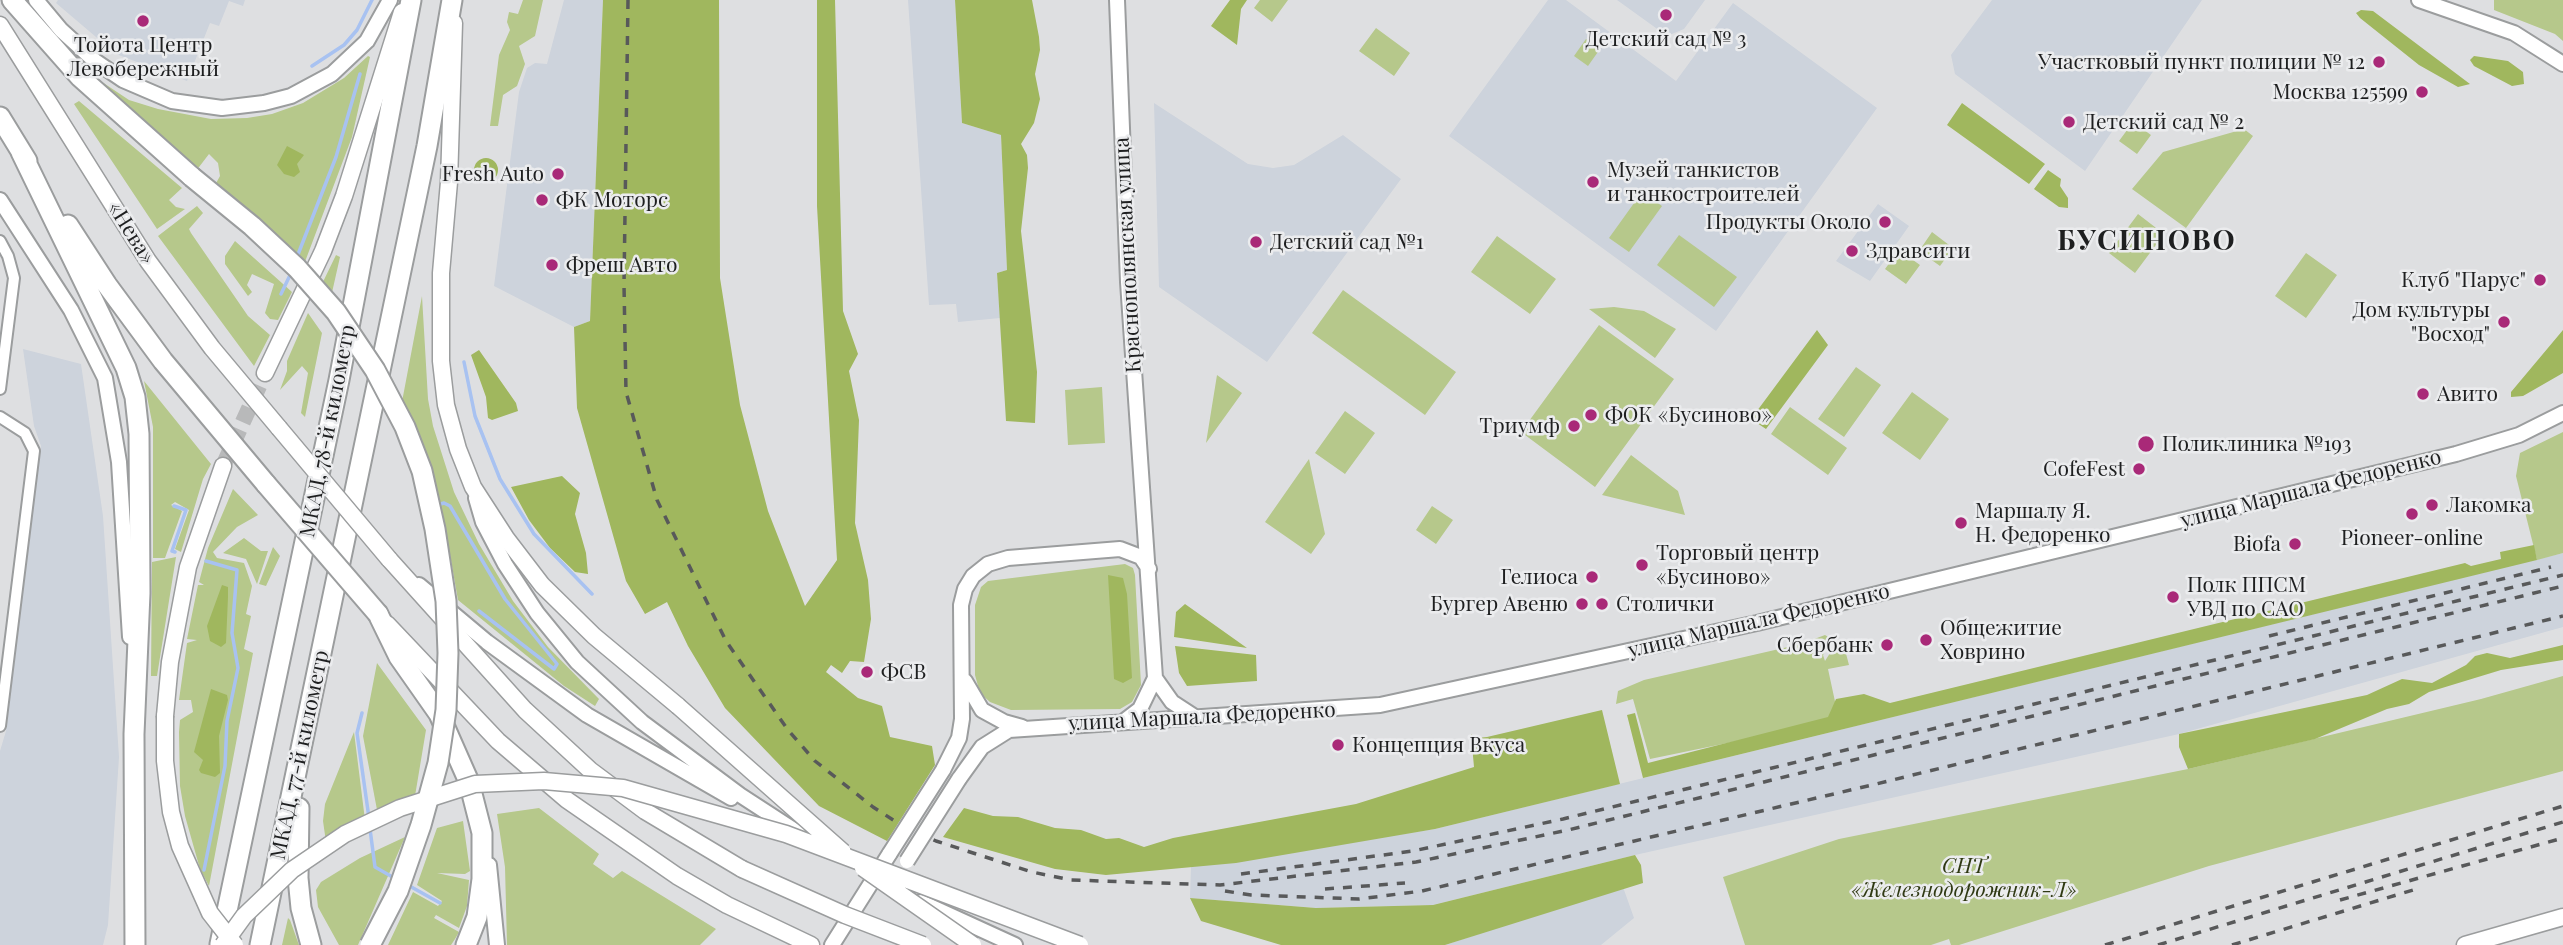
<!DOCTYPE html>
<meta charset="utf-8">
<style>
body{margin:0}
canvas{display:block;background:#dedfe1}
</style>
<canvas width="2563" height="945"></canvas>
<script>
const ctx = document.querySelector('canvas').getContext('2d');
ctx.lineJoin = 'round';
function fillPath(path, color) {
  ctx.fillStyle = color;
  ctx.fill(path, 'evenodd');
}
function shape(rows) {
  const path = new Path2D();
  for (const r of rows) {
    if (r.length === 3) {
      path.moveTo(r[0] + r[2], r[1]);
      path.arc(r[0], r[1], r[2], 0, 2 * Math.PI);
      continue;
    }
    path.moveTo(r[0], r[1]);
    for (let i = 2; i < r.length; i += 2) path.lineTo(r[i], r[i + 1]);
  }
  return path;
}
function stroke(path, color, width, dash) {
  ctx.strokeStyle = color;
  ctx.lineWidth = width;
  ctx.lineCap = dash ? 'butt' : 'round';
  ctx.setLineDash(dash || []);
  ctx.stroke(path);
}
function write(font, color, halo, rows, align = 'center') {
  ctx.font = font + ' "Playfair Display",serif';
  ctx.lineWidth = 5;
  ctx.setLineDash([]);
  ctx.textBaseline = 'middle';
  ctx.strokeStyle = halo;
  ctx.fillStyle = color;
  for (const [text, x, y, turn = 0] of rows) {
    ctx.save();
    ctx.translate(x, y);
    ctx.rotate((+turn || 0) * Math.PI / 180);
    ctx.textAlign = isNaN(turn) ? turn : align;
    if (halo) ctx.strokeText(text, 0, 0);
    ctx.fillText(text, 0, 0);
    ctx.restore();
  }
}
fillPath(shape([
 [58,0,245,0,243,6,229,1,219,26,210,23,187,81,116,54,56,3],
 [564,0,603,0,590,321,574,327,494,286,519,92,527,68,535,63,547,64],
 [908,0,955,0,962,123,1001,135,1007,270,997,273,1000,318,958,322,956,304,929,305],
 [1548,0,1566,0,1676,81,1733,3,1877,108,1716,331,1449,136],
 [1617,0,1705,0,1684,29,1667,36],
 [1992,0,2202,0,2085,171,1955,74,1951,55],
 [1154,103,1248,164,1273,168,1294,165,1343,135,1401,179,1267,362,1159,287],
 [1878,204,1909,226,1870,281,1836,261],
 [23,349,81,364,103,516,119,757,108,925,103,945,0,945,0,751,6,731,41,446,34,426],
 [2563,553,2563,627,2179,734,1635,855,1433,905,1316,908,1190,898,1191,867,1435,829],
 [1623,887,1634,918,1601,945,1445,945]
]), '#cdd3dc');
fillPath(shape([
 [523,0,543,0,535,36,519,46,525,64,517,86,503,95,498,126,490,126,499,55,510,30,507,22,509,12,518,14],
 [1260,0,1288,0,1272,22,1254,8],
 [2494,0,2563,0,2563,41,2555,34,2494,10],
 [1376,28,1410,53,1394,76,1359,51],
 [1586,39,1600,49,1588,66,1574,56],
 [368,56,370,57,352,137,303,267,215,185,220,176,218,163,209,154,196,171,90,74,129,100,158,109,211,119,247,118,272,114,303,103,344,78],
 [79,101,182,188,169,200,176,207,185,209,157,229,74,104],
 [2133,122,2151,135,2137,154,2119,141],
 [2244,129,2253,136,2186,228,2132,189,2163,152],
 [1642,192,1662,206,1629,252,1609,238],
 [197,206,203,213,189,229,191,233,248,316,270,335,254,366,158,236],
 [2138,214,2164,234,2135,273,2109,253],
 [1932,232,1953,248,1940,266,1919,251],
 [1679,235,1737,277,1714,307,1657,265],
 [1497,236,1556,279,1530,314,1471,272],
 [235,241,292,292,278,320,270,319,265,313,274,284,252,274,247,285,252,292,248,296,225,264,225,256],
 [1899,250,1920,265,1906,284,1885,269],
 [2306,253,2337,275,2306,318,2275,296],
 [336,255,340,257,331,297,321,286],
 [1343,290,1456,372,1425,415,1312,333],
 [422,296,428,399,433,426,454,492,479,544,513,601,548,647,599,699,595,706,564,686,458,600,446,532,434,485,401,407],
 [1614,307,1644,311,1676,329,1655,358,1589,309],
 [308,313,322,333,305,417,301,413,308,373,302,366,280,390,287,371,287,361],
 [1599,325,1674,379,1595,487,1521,432],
 [1856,367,1881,385,1844,437,1818,419],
 [1217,375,1242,393,1206,443],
 [144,381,211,464,203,479,181,552,175,549,189,510,175,502,171,505,182,511,165,558,153,558,153,427],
 [1102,387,1105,443,1068,445,1065,390],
 [1912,392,1949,419,1920,460,1882,433],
 [1790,407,1847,448,1828,475,1771,434],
 [1345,411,1375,433,1345,474,1315,453],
 [2563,432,2563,553,2537,560,2516,476,2520,453],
 [1631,455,1678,491,1685,515,1602,495],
 [1309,459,1325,534,1311,554,1265,522],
 [233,489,258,515,237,527,213,552,217,558,244,563,252,586,246,614,251,616,244,649,253,653,209,886,200,869,185,816,180,786,179,732,180,720,193,712,191,700,179,700,187,643,197,640,187,639,198,585,204,585,199,582,208,548],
 [1432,506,1453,520,1436,544,1416,530],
 [244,538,261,551,268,551,257,584,246,559,223,553],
 [273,547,280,556,266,586,259,584],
 [176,557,157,676,151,676,152,562],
 [1125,564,1133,568,1135,575,1141,685,1132,702,1120,709,1011,710,990,702,980,693,975,675,975,605,981,587,988,581],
 [1825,635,1833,640,1823,655,1825,661,1837,642,1844,646,1849,665,1828,669,1839,720,1650,759,1633,699,1616,704,1618,691,1644,680,1801,644],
 [377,663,426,730,415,796,378,815,363,736],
 [2563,676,2563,771,2209,866,1959,945,1951,945,1949,939,1931,945,1745,945,1723,877,1839,839,2188,769,2481,699],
 [354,732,365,820,326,842,323,821,325,804],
 [539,808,599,854,593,864,613,878,622,871,716,929,700,945,507,945,505,867,497,814],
 [463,821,470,871,465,874,437,873,469,880,467,906,459,928,436,915,434,918,459,932,455,939,451,945,388,945,413,892,438,906,442,901,417,885,437,828],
 [405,837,358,945,339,945,318,907,316,890,321,882,360,858],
 [288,918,290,920,299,945,282,945]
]), '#b6c88b');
fillPath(shape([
 [603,0,719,0,720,278,740,405,768,511,805,606,837,560,817,206,817,0,835,0,843,311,858,354,849,371,859,420,855,523,868,580,871,619,864,662,850,661,842,673,831,665,826,672,858,698,882,706,890,737,932,746,935,765,887,841,819,806,725,708,688,646,667,602,645,614,626,581,577,408,574,327,590,321],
 [955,0,1032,0,1039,37,1040,50,1035,74,1040,99,1034,123,1021,144,1027,155,1028,168,1021,231,1037,372,1035,423,1006,421,997,273,1007,270,1001,135,962,123],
 [1230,0,1247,0,1241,9,1237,45,1211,26],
 [2361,10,2373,11,2470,84,2458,87,2419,65,2360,18,2356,13],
 [2474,56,2508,61,2523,72,2524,84,2512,86,2474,66,2470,60],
 [1962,103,2045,164,2029,184,1947,125],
 [287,146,304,155,297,164,300,172,294,177,284,174,277,165],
 [486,170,12],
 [2048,170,2061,179,2060,186,2068,198,2068,208,2059,207,2034,189],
 [1817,330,1828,345,1766,429,1751,419],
 [2563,330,2563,373,2523,396,2511,397,2511,392],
 [479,350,516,403,518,411,492,420,488,418,486,397,471,355],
 [562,476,580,493,575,514,586,553,588,574,575,572,550,548,529,520,511,487],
 [2534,545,2537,560,1643,778,1627,715,1635,713,1648,763,1828,717,1836,699,1864,694,1890,703,2465,563,2471,566,2501,559,2500,552],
 [1108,575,1123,578,1127,594,1132,678,1123,683,1114,679],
 [222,585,228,587,228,597,226,643,221,647,210,641,207,626],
 [1185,604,1247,648,1174,637,1176,612],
 [2563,645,2563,660,2501,670,2429,692,2409,704,2387,709,2315,739,2188,769,2179,747,2179,734,2367,695,2402,679,2432,683,2466,665,2475,656,2487,653,2510,658],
 [1175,646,1256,655,1257,681,1187,686,1179,673],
 [211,689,227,695,228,700,219,736,220,773,215,777,201,773,199,770,203,760,194,752],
 [1602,710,1620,784,1435,829,1236,863,1106,875,1055,869,943,837,964,808,993,816,1018,817,1055,828,1081,830,1106,839,1119,838,1144,847,1173,838,1356,804,1474,767,1471,734,1477,738,1487,737],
 [1635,855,1641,865,1643,883,1445,945,1281,945,1201,921,1190,898,1316,908,1433,905]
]), '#a0b75e');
stroke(shape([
 [312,66,344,45,357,30,372,0],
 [297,257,336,157,360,74],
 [281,294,292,271],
 [464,362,475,416,500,479,534,534,592,594],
 [437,505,444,503,450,506,505,599,557,664,554,669,479,611],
 [174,506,186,510,172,551,175,552],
 [362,713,357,733,369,818],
 [370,829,375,867,396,879],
 [204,870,225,766,227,721,238,668,232,633,237,570,206,561],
 [406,884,440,903]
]), '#a8c2f1', 3.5);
stroke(shape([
 [223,466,265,373]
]), '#b8b9ba', 16, [16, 8]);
const street = shape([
 [0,241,8,256,14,278,0,389],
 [0,417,25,433,34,451,0,726]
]);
const secondary = shape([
 [36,0,61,30,95,61,123,80,172,101,222,108,264,103,291,96,332,74,367,41,390,0],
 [1117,0,1128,282,1155,678,1140,709,1123,722],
 [2419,0,2514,33,2563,64],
 [0,200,71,310,105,378,119,462,130,637],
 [476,498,483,522,505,564,537,613,577,662,642,722,740,795,803,836],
 [419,585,487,642,587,715,731,798],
 [1155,678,1172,702,1195,717],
 [965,681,982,710,1004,722,1022,727],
 [943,770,959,738,962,719,961,605,965,589,973,576,988,564,1008,558,1120,549,1141,557,1149,569],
 [959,779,982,747,1009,730,1380,705,1757,623,2456,454,2519,435,2563,413],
 [489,865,497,945],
 [921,902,1015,945],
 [832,945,890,853]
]);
const primary = shape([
 [454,23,449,182,441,273,441,361,446,405,458,449,473,487,506,538,542,585,594,636,678,706],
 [0,25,148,261,212,348,279,428],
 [265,373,323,251,344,196,402,12],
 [389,559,525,710,590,770,645,811,742,869],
 [387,624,498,741,567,800,677,876,727,905,811,945],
 [165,716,170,662,188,567,223,466],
 [2465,945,2563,917]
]);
const highway = shape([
 [12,0,80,77,192,177],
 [0,117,27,161],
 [21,152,126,368,135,397,139,434,140,593,134,734,135,945],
 [68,225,107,285,163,361,266,484],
 [378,614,399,657,439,714,469,782,482,833,482,879,477,917,466,945],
 [299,808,298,878,301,908,311,945],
 [220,944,339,380,411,0],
 [260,945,427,146,452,0]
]);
stroke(street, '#9b9d9e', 14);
stroke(secondary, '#9b9d9e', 18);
stroke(primary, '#9b9d9e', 19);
stroke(highway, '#9b9d9e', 23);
stroke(street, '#fff', 10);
stroke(secondary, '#fff', 14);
stroke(primary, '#fff', 16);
stroke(highway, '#fff', 19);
stroke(shape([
 [628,0,624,285,626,392,657,500,726,641,788,730,815,761,873,807,901,825,936,841,1032,872,1071,880,1220,885,1416,862,1568,830,2563,586],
 [2269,636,2551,567],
 [1241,874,1413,851,1563,819,2563,575],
 [1325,889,1405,883],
 [1225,891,1251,895,1359,899,1422,891,1876,784,2563,616],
 [2340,900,2563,838],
 [2105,945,2563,806],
 [2158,945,2563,822],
 [2232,945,2413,890]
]), '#58595a', 3.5, [9, 9]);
const secondaryBridge = shape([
 [890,853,943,770],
 [907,861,959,779]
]);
const primaryBridge = shape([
 [279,428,389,559],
 [678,706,843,852],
 [165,716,165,761,171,812,180,846,210,913,235,945],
 [863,868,973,945],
 [742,869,845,915,923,945],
 [223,945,244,916,292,870,345,834,400,808,475,784,544,781,623,788,786,834,1080,945]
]);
const highwayBridge = shape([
 [192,177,252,226,297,268,336,312,375,370,405,427,422,471,435,529,446,601,448,653,446,710,438,763,421,825,398,891,370,945],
 [266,484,378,614]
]);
stroke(secondaryBridge, '#9b9d9e', 18, []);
stroke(primaryBridge, '#9b9d9e', 19, []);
stroke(highwayBridge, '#9b9d9e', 23, []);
stroke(secondaryBridge, '#fff', 14);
stroke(primaryBridge, '#fff', 16);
stroke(highwayBridge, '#fff', 19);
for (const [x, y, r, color] of [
 [1666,15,7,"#a92978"],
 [143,21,7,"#a92978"],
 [2379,62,7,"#a92978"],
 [2422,92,7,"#a92978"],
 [2069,122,7,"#a92978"],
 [558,174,7,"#a92978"],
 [1593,182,7,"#a92978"],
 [542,200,7,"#a92978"],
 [1885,222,7,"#a92978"],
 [1256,242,7,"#a92978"],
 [1852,251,7,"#a92978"],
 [552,265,7,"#a92978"],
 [2540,280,7,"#a92978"],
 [2504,322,7,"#a92978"],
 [2423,394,7,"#a92978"],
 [1591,415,7,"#a92978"],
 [1574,426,7,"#a92978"],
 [2146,444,9,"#a92978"],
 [2139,469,7,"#a92978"],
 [2432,505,7,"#a92978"],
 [2412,514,7,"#a92978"],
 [1961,523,7,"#a92978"],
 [2295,544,7,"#a92978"],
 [1642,565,7,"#a92978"],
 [1592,577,7,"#a92978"],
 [2173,597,7,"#a92978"],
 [1582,604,7,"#a92978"],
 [1602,604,7,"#a92978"],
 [1926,640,7,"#a92978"],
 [1887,645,7,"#a92978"],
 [867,672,7,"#a92978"],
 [1338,745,7,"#a92978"]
]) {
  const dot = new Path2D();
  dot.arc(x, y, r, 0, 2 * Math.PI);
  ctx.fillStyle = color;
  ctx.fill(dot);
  stroke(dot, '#ebecee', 2.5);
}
write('21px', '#1e1f20', '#ebecee', [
 ["Детский сад № 3",1666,39,"center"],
 ["Тойота Центр",143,45,"center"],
 ["Левобережный",143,69,"center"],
 ["Участковый пункт полиции № 12",2365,62,"right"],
 ["Москва 125599",2408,92,"right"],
 ["Детский сад № 2",2083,122],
 ["Музей танкистов",1607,170],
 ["и танкостроителей",1607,194],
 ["Fresh Auto",544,174,"right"],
 ["ФК Моторс",556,200],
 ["Продукты Около",1871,222,"right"],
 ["Детский сад №1",1270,242],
 ["Здравсити",1866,251],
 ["Фреш Авто",566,265],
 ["Клуб \"Парус\"",2526,280,"right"],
 ["Дом культуры",2490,310,"right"],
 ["\"Восход\"",2490,334,"right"],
 ["Авито",2437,394],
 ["ФОК «Бусиново»",1605,415],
 ["Триумф",1560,426,"right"],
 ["Поликлиника №193",2162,444],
 ["CofeFest",2125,469,"right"],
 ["Лакомка",2446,505],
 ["Маршалу Я.",1975,511],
 ["Н. Федоренко",1975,535],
 ["Pioneer-online",2412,538,"center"],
 ["Biofa",2281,544,"right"],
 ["Торговый центр",1656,553],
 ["«Бусиново»",1656,577],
 ["Гелиоса",1578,577,"right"],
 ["Полк ППСМ",2187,585],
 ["УВД по САО",2187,609],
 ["Бургер Авеню",1568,604,"right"],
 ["Столички",1616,604],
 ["Общежитие",1940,628],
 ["Ховрино",1940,652],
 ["Сбербанк",1873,645,"right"],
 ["ФСВ",881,672],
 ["Концепция Вкуса",1352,745]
], 'left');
write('21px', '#1e1f20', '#ebecee', [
 ["«Нева»",131,233,58],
 ["Краснополянская улица",1128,255,-93],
 ["МКАД, 78-й километр",328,431,-79],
 ["улица Маршала Федоренко",2311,489,-14],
 ["улица Маршала Федоренко",1759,621,-13],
 ["улица Маршала Федоренко",1202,717,-3],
 ["МКАД, 77-й километр",300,755,-78]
]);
write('italic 21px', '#2f3913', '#ebecee', [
 ["СНТ",1964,866],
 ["«Железнодорожник-Л»",1964,890]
]);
ctx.letterSpacing = '2px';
write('bold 28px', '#1e1f20', '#ebecee', [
 ["БУСИНОВО",2147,241]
]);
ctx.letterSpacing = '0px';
</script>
